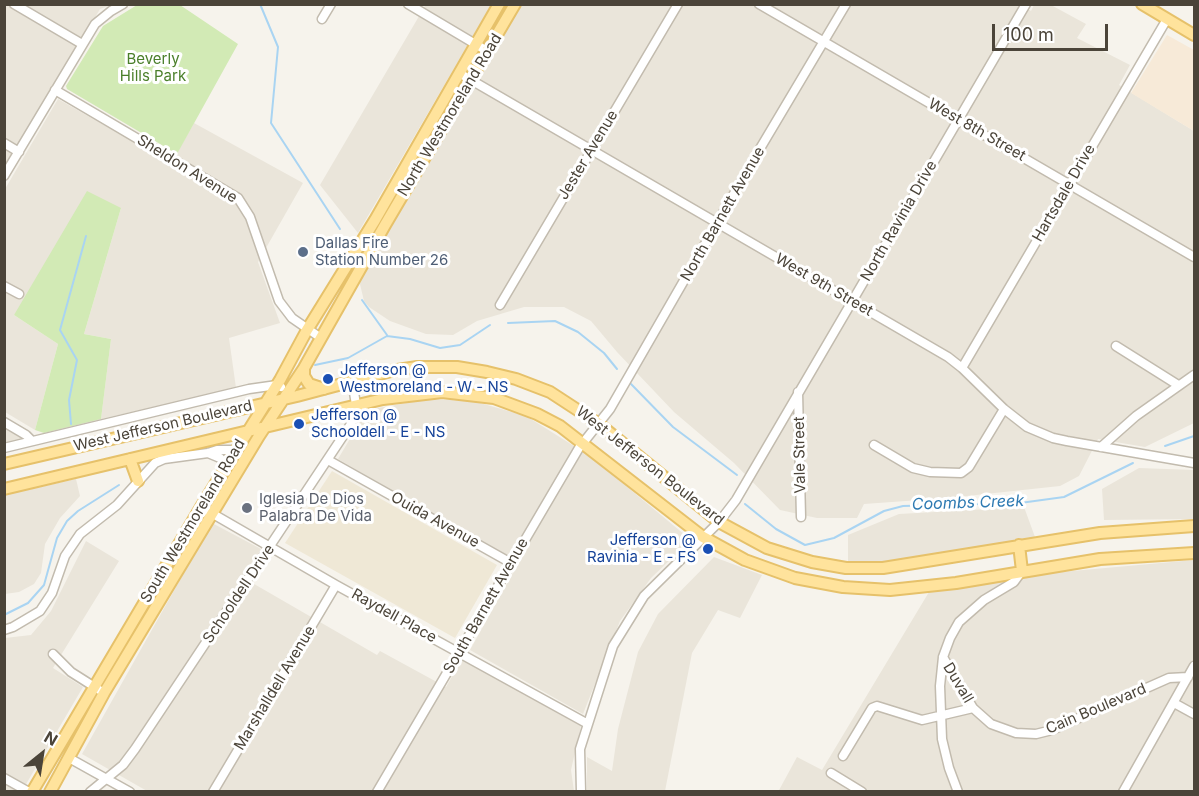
<!DOCTYPE html>
<style>
body{margin:0}
#map{position:relative;width:1199px;height:796px;overflow:hidden;background:#f6f3ec;font-family:Inter,sans-serif}
canvas{display:block}
.frame{position:absolute;inset:0;border:6px solid #4b4439;pointer-events:none}
.north{position:absolute;left:12px;top:724px;width:60px;height:60px;-webkit-text-stroke:4px #fff;paint-order:stroke;rotate:30deg;font-size:16px;font-weight:700;line-height:24px;text-align:center;color:#4b4439}
.north::after{content:'';display:block;margin:auto;width:21px;height:27px;background:#4b4439;clip-path:polygon(50% 0,100% 100%,50% 72%,0 100%)}
.scale{position:absolute;left:992px;top:24px;width:116px;height:27px;box-sizing:border-box;border:3px solid #4b4439;border-top:0;padding-left:8px;font-size:18px;line-height:21px;white-space:nowrap;color:#4b4439;-webkit-text-stroke:4px #fff;paint-order:stroke}
</style>
<div id="map">
<canvas width="1199" height="796"></canvas>
<div class="frame"></div>
<div class="north">N</div>
<div class="scale">100 m</div>
</div>
<script>
const ctx = document.querySelector('canvas').getContext('2d');
ctx.lineJoin = 'round';
function fillPath(path, color) {
  ctx.fillStyle = color;
  ctx.fill(path, 'evenodd');
}
function shape(rows) {
  const path = new Path2D();
  for (const r of rows) {
    path.moveTo(r[0], r[1]);
    for (let i = 2; i < r.length; i += 2) path.lineTo(r[i], r[i + 1]);
  }
  return path;
}
function stroke(path, color, width, dash) {
  ctx.strokeStyle = color;
  ctx.lineWidth = width;
  ctx.lineCap = dash ? 'butt' : 'round';
  ctx.setLineDash(dash || []);
  ctx.stroke(path);
}
function write(font, color, halo, rows, align = 'center') {
  ctx.font = font + ' Inter,sans-serif';
  ctx.lineWidth = 6;
  ctx.setLineDash([]);
  ctx.textBaseline = 'middle';
  ctx.strokeStyle = halo;
  ctx.fillStyle = color;
  for (const [text, x, y, turn = 0] of rows) {
    ctx.save();
    ctx.translate(x, y);
    ctx.rotate((+turn || 0) * Math.PI / 180);
    ctx.textAlign = isNaN(turn) ? turn : align;
    if (halo) ctx.strokeText(text, 0, 0);
    ctx.fillText(text, 0, 0);
    ctx.restore();
  }
}
fillPath(shape([
 [1020,4,1031,11,1034,5,1051,5,1086,24,1077,38,1130,65,1119,85,1194,131,1194,423,1145,447,1098,439,1079,476,1060,486,948,498,864,504,857,518,817,518,780,510,734,463,674,412,617,352,591,321,564,307,524,307,477,321,453,335,426,334,390,321,369,307,364,301,359,280,521,5],
 [5,5,111,5,100,9,5,169],
 [423,5,491,5,358,233,320,185,425,6],
 [58,99,171,163,194,123,303,183,258,262,280,323,229,338,236,388,101,419,111,339,84,334,121,208,14,315,58,344,35,430,5,412,5,189],
 [429,399,473,401,526,416,590,456,691,540,651,578,620,621,583,714,470,650,518,564,338,459,367,410],
 [5,426,26,438,5,443],
 [1139,468,1194,470,1194,519,1104,520,1102,489],
 [76,479,80,496,60,518,45,544,41,573,34,584,19,592,5,594,5,495],
 [1024,507,1035,537,958,553,879,563,848,561,848,535,899,514],
 [212,523,261,549,242,577,377,655,380,651,446,687,462,659,581,726,571,770,574,791,147,791,82,754],
 [86,541,119,561,53,668,83,687,22,791,5,792,5,638,31,635,51,611],
 [714,557,762,575,740,618,718,610,692,653,665,791,587,791,587,757,612,771,618,729,638,652,658,614],
 [1194,560,1194,791,778,792,797,757,822,770,929,592,1039,574]
]), '#eae5da');
fillPath(shape([
 [1167,35,1194,50,1194,131,1131,93]
]), '#f7ead8');
fillPath(shape([
 [332,471,497,565,455,638,285,543]
]), '#efe8d6');
fillPath(shape([
 [137,5,180,5,238,44,177,154,67,89,66,86,103,26],
 [87,191,121,208,84,334,111,339,101,419,44,433,35,430,58,344,14,315]
]), '#d2eab5');
stroke(shape([
 [260,4,278,47,271,123,340,229],
 [362,300,387,335],
 [508,323,555,321,578,332,604,353,617,369],
 [315,365,348,358,387,336,410,339,440,348,460,345,490,325],
 [631,384,673,427,737,475],
 [71,424,69,400,77,360,60,330,86,236],
 [1165,446,1194,436],
 [745,504,776,529,805,545,834,538,884,511,903,506,1020,503,1064,497,1133,463],
 [4,615,28,603,44,585,57,538,67,521,78,511,119,485]
]), '#a9d4f2', 2);
const minor = shape([
 [14,4,82,44],
 [408,4,487,51],
 [759,4,1194,257],
 [322,19,331,4],
 [459,73,948,357,962,368,1004,409,1027,427,1053,438,1067,441,1194,463],
 [55,90,238,198,250,217,279,301,292,318,321,338],
 [4,143,19,152],
 [4,176,95,24,111,11,123,4],
 [4,286,19,294],
 [500,305,678,4],
 [1116,346,1178,385],
 [962,368,1167,19],
 [798,392,801,517],
 [4,422,26,435,32,441],
 [874,445,913,468,930,472,961,473,969,467,1004,409],
 [1101,447,1136,416,1194,375],
 [4,448,249,389,277,385,281,387],
 [208,453,220,458,227,465],
 [328,460,511,563],
 [201,507,336,585,588,724],
 [4,630,13,627,40,611,52,593,65,556,80,534,117,505,155,463,164,459,208,453,217,450,236,450],
 [53,654,71,672,104,693],
 [943,657,973,708,991,724,1016,733,1036,734,1052,730,1169,678,1188,677],
 [1174,703,1194,714],
 [843,756,872,708,877,706,922,720,973,708],
 [69,758,130,792],
 [831,773,862,792],
 [4,778,29,792],
 [90,792,123,765,135,749,351,424,357,411,352,380],
 [213,792,336,585],
 [377,792,579,448,610,409,758,152,846,4],
 [581,792,580,749,613,646,644,596,719,522,736,500,1026,4],
 [958,792,949,768,942,739,940,686,943,657,950,638,959,622,984,600,1014,582,1022,571],
 [1123,792,1194,666]
]);
const major = shape([
 [1142,4,1194,35],
 [304,368,304,376,309,384,324,389],
 [130,459,138,481],
 [4,464,297,396,391,371,417,367,457,367,487,372,516,379,550,392,599,424,719,522,767,548,812,562,846,568,883,568,1100,533,1194,526],
 [4,489,383,399,442,392,494,398,537,414,560,426,703,537,745,560,795,578,843,587,890,590,956,583,1100,559,1194,553],
 [1019,545,1022,571],
 [32,792,201,507,280,380,307,330,375,220,499,4],
 [50,792,104,693,259,436,304,368,385,225,515,4]
]);
stroke(minor, '#c2bbae', 11);
stroke(major, '#e6c16a', 14);
stroke(minor, '#fff', 8);
stroke(major, '#ffe39c', 10);
for (const [x, y, r, color] of [
 [303,252,6,"#5c6f8a"],
 [328,379,6,"#1a4fb4"],
 [299,424,6,"#1a4fb4"],
 [247,508,6,"#6b7280"],
 [708,549,6,"#1a4fb4"]
]) {
  const dot = new Path2D();
  dot.arc(x, y, r, 0, 2 * Math.PI);
  ctx.fillStyle = color;
  ctx.fill(dot);
  stroke(dot, '#fff', 2);
}
write('15px', '#4a7f2a', '#fff', [
 ["Beverly",153,59],
 ["Hills Park",153,76]
]);
write('15px', '#4b4439', '#fff', [
 ["North Westmoreland Road",450,115,-59],
 ["West 8th Street",977,130,30],
 ["Jester Avenue",588,155,-59],
 ["Sheldon Avenue",187,169,32],
 ["Hartsdale Drive",1064,193,-60],
 ["North Barnett Avenue",723,214,-60],
 ["North Ravinia Drive",899,221,-60],
 ["West 9th Street",824,285,30],
 ["West Jefferson Boulevard",163,426,-13],
 ["Vale Street",800,455,-91],
 ["West Jefferson Boulevard",650,466,38],
 ["Ouida Avenue",435,520,29],
 ["South Westmoreland Road",193,521,-59],
 ["Schooldell Drive",239,594,-56],
 ["South Barnett Avenue",486,606,-60],
 ["Raydell Place",394,616,29],
 ["Duvall",958,683,59],
 ["Marshalldell Avenue",275,688,-59],
 ["Cain Boulevard",1096,709,-23]
]);
write('15px', '#4e5e75', '#fff', [
 ["Dallas Fire",315,243],
 ["Station Number 26",315,260]
], 'left');
write('15px', '#164399', '#fff', [
 ["Jefferson @",340,370],
 ["Westmoreland - W - NS",340,387],
 ["Jefferson @",311,415],
 ["Schooldell - E - NS",311,432],
 ["Jefferson @",696,540,"right"],
 ["Ravinia - E - FS",696,557,"right"]
], 'left');
write('15px', '#5b616d', '#fff', [
 ["Iglesia De Dios",259,499],
 ["Palabra De Vida",259,516]
], 'left');
write('italic 16px', '#2e7ab2', '#fff', [
 ["Coombs Creek",968,503,-2]
]);
</script>
